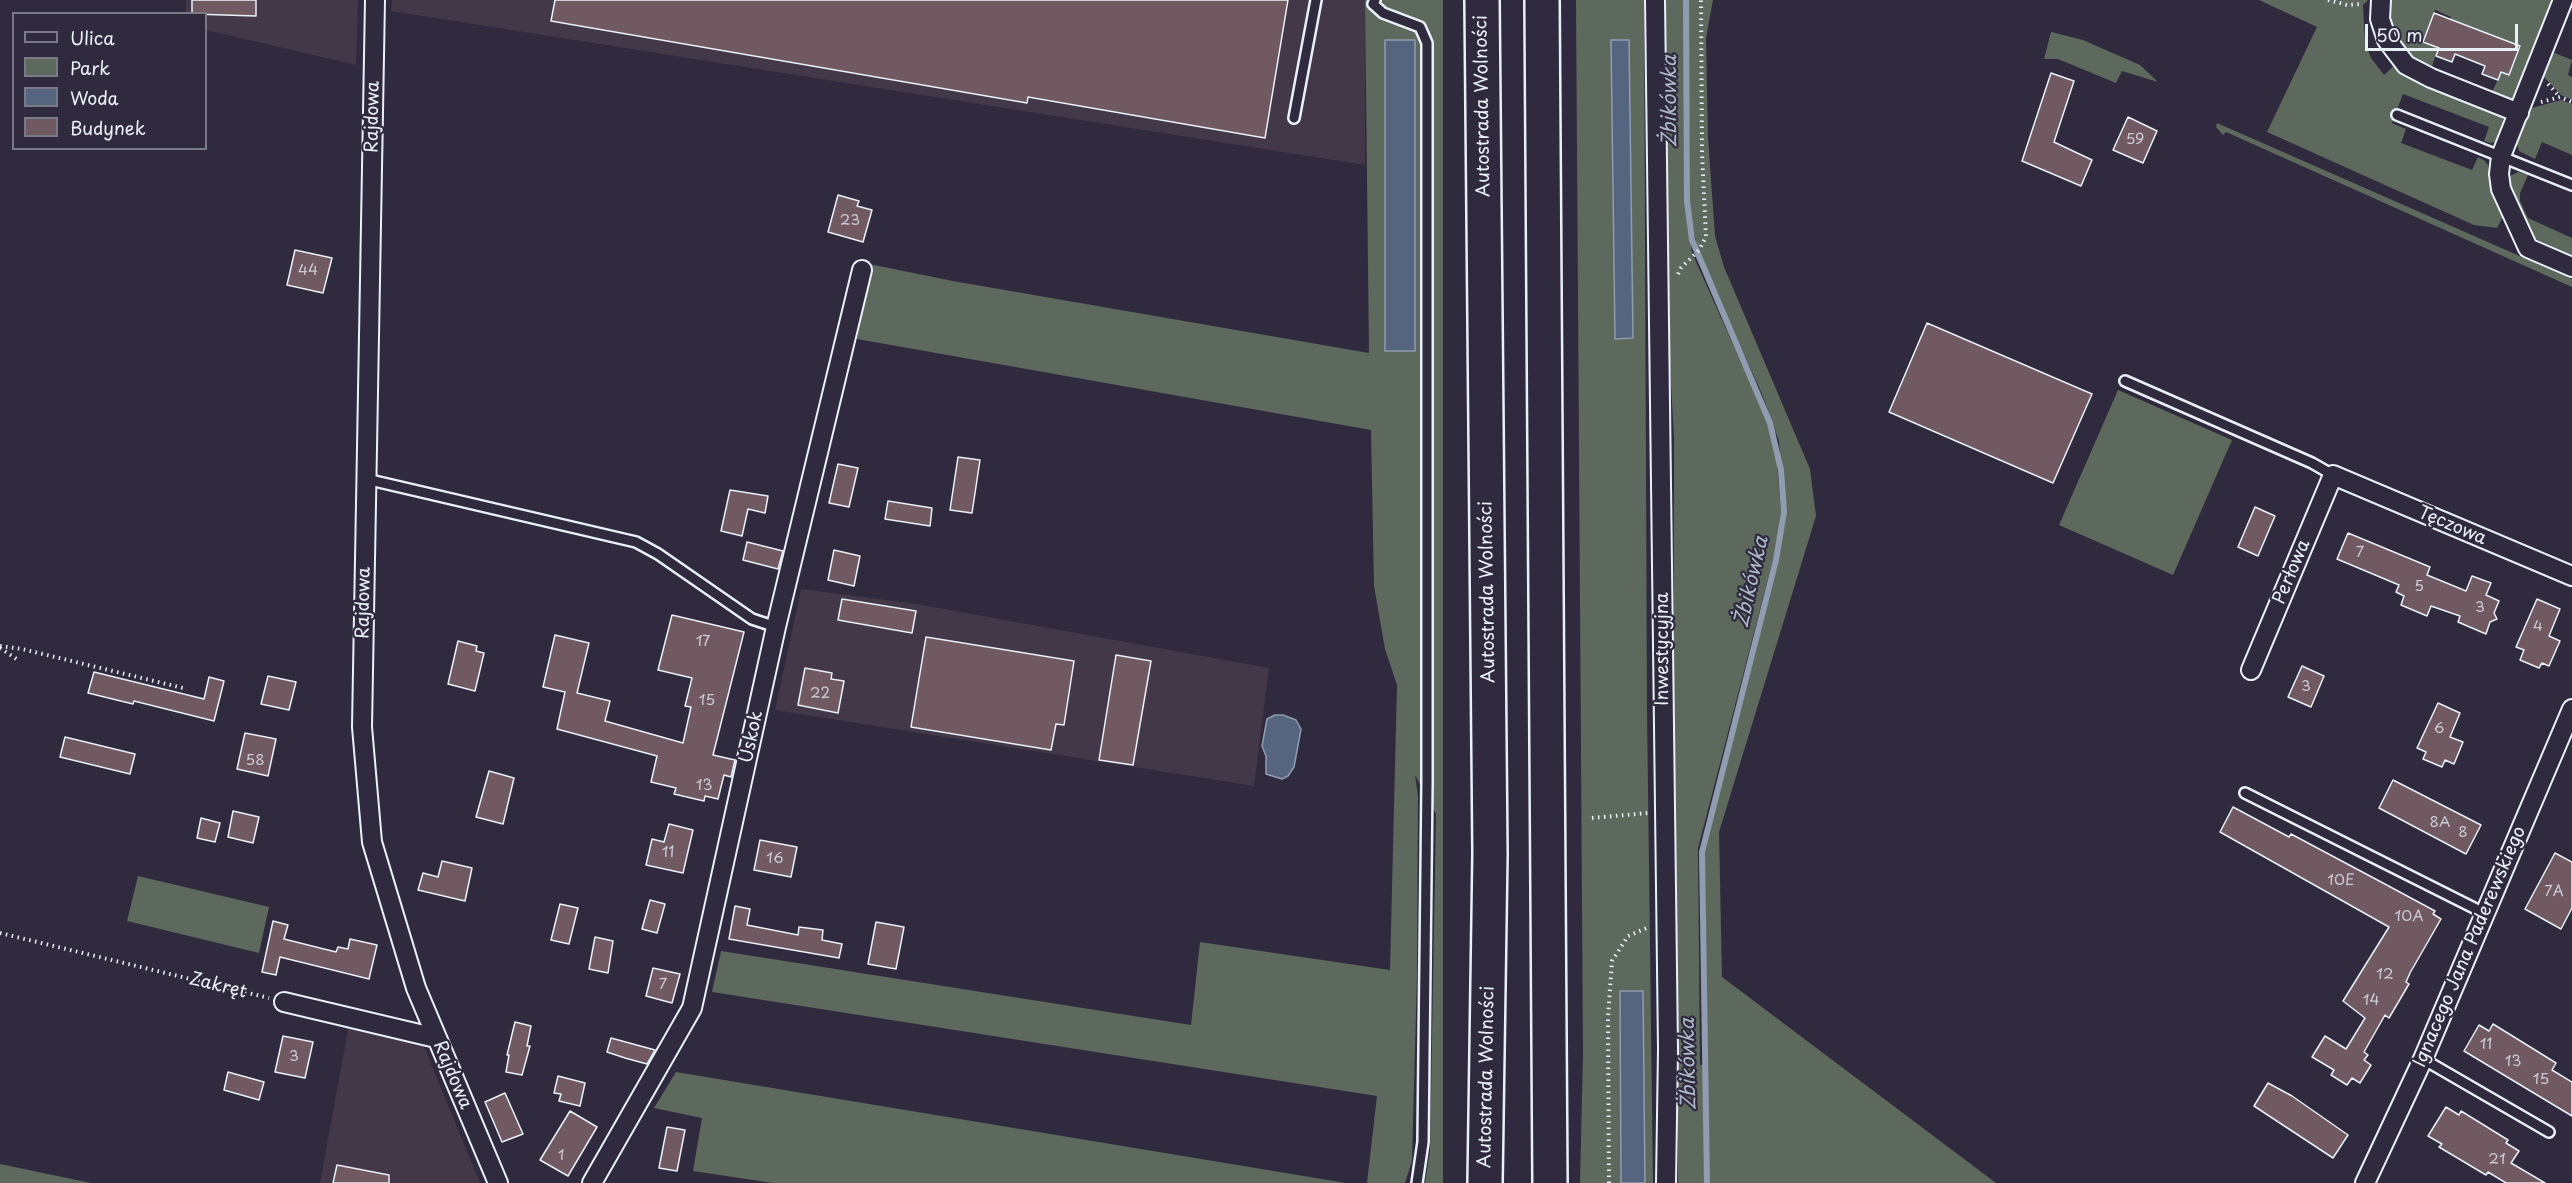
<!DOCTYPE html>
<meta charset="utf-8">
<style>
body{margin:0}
#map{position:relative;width:2572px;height:1183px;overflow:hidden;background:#2f2a3d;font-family:"Playpen Sans",sans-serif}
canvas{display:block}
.legend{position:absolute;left:12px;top:12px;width:195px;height:138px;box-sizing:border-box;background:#2f2a3d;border:2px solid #797a88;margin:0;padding:8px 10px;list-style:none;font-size:18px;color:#e8f1f8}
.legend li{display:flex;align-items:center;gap:12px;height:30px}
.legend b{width:30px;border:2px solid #797a88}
.scale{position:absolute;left:2365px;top:24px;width:153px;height:27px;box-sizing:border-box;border:3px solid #e8f1f8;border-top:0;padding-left:8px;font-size:18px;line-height:21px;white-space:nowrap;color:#e8f1f8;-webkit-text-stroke:4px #2f2a3d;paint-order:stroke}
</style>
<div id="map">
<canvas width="2572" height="1183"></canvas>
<ul class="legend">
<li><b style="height:8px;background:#2f2a3d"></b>Ulica</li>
<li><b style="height:16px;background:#5e695e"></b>Park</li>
<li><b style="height:16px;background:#55647f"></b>Woda</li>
<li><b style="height:16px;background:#705960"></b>Budynek</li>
</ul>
<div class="scale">50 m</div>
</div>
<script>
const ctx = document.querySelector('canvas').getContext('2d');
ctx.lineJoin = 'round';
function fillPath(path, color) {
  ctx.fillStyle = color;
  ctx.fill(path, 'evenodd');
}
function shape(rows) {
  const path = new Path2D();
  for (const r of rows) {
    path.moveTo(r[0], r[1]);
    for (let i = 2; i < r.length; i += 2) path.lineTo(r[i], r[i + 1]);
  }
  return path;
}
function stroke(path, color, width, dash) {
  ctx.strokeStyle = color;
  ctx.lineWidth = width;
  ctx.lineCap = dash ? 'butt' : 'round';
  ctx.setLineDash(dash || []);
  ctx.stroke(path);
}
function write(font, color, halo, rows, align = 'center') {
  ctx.font = font + ' "Playpen Sans",sans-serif';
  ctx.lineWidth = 4.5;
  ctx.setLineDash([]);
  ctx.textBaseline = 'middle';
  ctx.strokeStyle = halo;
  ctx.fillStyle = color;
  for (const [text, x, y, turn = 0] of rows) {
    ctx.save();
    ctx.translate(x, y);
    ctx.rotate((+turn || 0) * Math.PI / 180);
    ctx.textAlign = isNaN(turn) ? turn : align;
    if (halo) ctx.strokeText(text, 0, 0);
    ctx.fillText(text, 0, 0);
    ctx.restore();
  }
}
fillPath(shape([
 [186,0,358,0,356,65,206,30,206,14,186,14],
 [392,0,1365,0,1365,165,391,11],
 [801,589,917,604,1269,668,1254,786,775,710],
 [349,1024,422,1042,480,1183,320,1183]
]), '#423848');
fillPath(shape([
 [1365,0,1443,0,1443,1183,1425,1183,1430,1151,1436,814,1415,775,1418,796,1417,974,1412,1161,1405,1183,1367,1183,1377,1096,712,992,721,951,1191,1025,1200,942,1390,970,1397,685,1385,649,1374,586,1371,430,857,339,869,264,953,281,1369,353],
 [1415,40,1415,351,1386,351,1385,41],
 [1576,0,1644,0,1647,709,1653,1183,1645,1183,1643,991,1620,991,1621,1183,1580,1183,1583,1053],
 [1665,0,1684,0,1685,206,1692,253,1766,418,1776,451,1781,511,1776,548,1698,848,1700,1065,1707,1064,1704,848,1776,571,1785,509,1779,441,1762,394,1699,255,1690,215,1688,0,1713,0,1706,38,1708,138,1715,236,1724,267,1810,469,1816,516,1719,832,1722,977,1996,1183,1678,1183,1678,1141,1673,1051,1674,438,1669,347],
 [2259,0,2368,0,2363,5,2365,43,2371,58,2384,75,2395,65,2501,116,2505,123,2498,141,2491,143,2484,141,2489,127,2403,94,2392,123,2406,129,2401,143,2472,170,2478,157,2485,161,2488,165,2492,183,2504,215,2497,228,2474,225,2267,132,2317,27],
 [2387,0,2555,0,2517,97,2508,100,2491,94,2501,73,2509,76,2521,46,2451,19,2451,17,2435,10,2422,42,2438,48,2431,69,2408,57,2390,27],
 [2051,32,2083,40,2140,65,2158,82,2122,71,2116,83,2058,59,2044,59],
 [2550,51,2572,60,2568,75,2572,77,2572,100,2561,95,2542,75],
 [2561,100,2572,104,2572,155,2542,142,2535,159,2519,151,2516,141,2528,109],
 [2217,123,2572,279,2572,287,2226,132,2223,135,2216,127],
 [2518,172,2528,175,2520,193,2520,201,2528,218,2572,238,2572,255,2531,237,2508,182,2508,177],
 [2118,390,2232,440,2173,575,2059,525],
 [138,876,269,907,259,953,127,921],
 [676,1072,1346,1183,773,1183,693,1171,702,1118,654,1108],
 [0,1164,91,1183,0,1183]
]), '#5e695e');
const water = shape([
 [1385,40,1415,40,1415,351,1385,351,1385,40],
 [1611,40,1629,40,1633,338,1615,339,1611,40],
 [1283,715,1296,720,1301,729,1294,767,1288,776,1282,779,1266,774,1266,756,1262,746,1267,719,1275,715,1283,715],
 [1620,991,1643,991,1645,1183,1621,1183,1620,991]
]);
fillPath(water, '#55647f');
stroke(water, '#909caf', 1.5);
stroke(shape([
 [1686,0,1687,201,1692,240,1770,423,1781,470,1784,512,1776,560,1702,852,1707,1183]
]), '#909caf', 6);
const building = shape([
 [192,0,256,0,256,16,192,14,192,0],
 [555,0,1288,0,1265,138,1028,97,1027,103,551,21,555,0],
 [2434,13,2520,46,2509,75,2501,72,2498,80,2482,74,2485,66,2455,54,2452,62,2436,56,2439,48,2423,42,2434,13],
 [2051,73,2074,81,2054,142,2092,160,2081,186,2022,161,2051,73],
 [2128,117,2157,131,2143,163,2113,150,2128,117],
 [838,195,859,201,857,206,872,210,863,242,828,232,838,195],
 [295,250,332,258,323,293,287,285,295,250],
 [1927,323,2092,394,2053,483,1889,412,1927,323],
 [958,457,980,460,972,513,950,510,958,457],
 [838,464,858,468,849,507,829,503,838,464],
 [730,490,768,496,765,513,748,509,742,536,721,531,730,490],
 [888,501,932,508,930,526,885,519,888,501],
 [2255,507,2275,516,2258,556,2238,547,2255,507],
 [2348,533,2430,567,2427,575,2466,591,2472,576,2491,583,2486,595,2499,601,2494,613,2497,619,2490,622,2486,634,2458,622,2460,616,2431,606,2427,616,2401,605,2404,596,2396,592,2399,585,2337,559,2348,533],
 [747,542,783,551,778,569,743,560,747,542],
 [834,550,860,556,854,586,828,580,834,550],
 [842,599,916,611,912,633,838,620,842,599],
 [2537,599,2560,609,2549,636,2560,641,2549,666,2542,663,2539,668,2520,660,2524,650,2516,647,2537,599],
 [672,615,744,632,713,755,735,760,731,777,724,775,718,799,705,796,704,801,674,794,676,788,651,782,657,756,557,729,565,692,543,687,555,635,589,643,577,693,610,701,605,721,683,743,691,707,685,706,692,678,658,670,672,615],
 [926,637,1074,661,1064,725,1056,724,1051,750,911,727,926,637],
 [458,641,477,646,476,651,484,653,475,691,448,684,458,641],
 [1116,655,1151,661,1133,765,1099,760,1116,655],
 [2302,666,2324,676,2311,707,2288,697,2302,666],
 [805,668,832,673,831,679,844,681,838,713,798,705,805,668],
 [94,672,204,699,209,677,224,681,214,721,134,701,133,704,88,693,94,672],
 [268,676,296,682,289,710,261,704,268,676],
 [2438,703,2460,713,2450,737,2463,742,2454,764,2445,760,2442,767,2423,759,2426,752,2417,748,2438,703],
 [245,733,276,739,268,776,237,769,245,733],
 [65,737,135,754,130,774,60,757,65,737],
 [489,771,514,778,503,824,476,817,489,771],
 [2393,780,2481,825,2466,854,2379,808,2393,780],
 [2233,807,2289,837,2291,834,2383,883,2435,911,2433,914,2441,919,2410,973,2406,982,2409,984,2389,1018,2385,1015,2364,1052,2368,1055,2364,1060,2371,1065,2360,1083,2352,1078,2347,1085,2331,1075,2334,1070,2312,1057,2325,1036,2346,1049,2365,1018,2343,1001,2389,927,2220,832,2233,807],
 [233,811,259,817,253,843,228,837,233,811],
 [201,818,220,823,215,842,197,838,201,818],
 [669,824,693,830,683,873,646,865,652,839,664,842,669,824],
 [760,840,797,847,791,877,754,870,760,840],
 [2555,853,2572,862,2572,908,2561,929,2525,909,2555,853],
 [442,861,472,868,465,901,418,890,423,873,438,877,442,861],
 [650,900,665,904,657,933,642,929,650,900],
 [560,904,578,908,569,944,551,940,560,904],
 [735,906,750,909,747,925,798,935,799,927,823,930,822,940,842,944,839,958,729,939,735,906],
 [273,921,288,925,284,939,336,952,338,947,348,949,350,939,377,945,369,979,280,957,276,975,262,972,273,921],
 [876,922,904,927,896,969,868,964,876,922],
 [595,937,613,941,608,973,589,969,595,937],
 [653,968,680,974,672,1003,646,996,653,968],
 [515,1022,531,1026,527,1046,530,1046,522,1075,506,1072,509,1055,507,1055,515,1022],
 [2493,1024,2556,1063,2552,1070,2572,1082,2572,1116,2464,1051,2479,1025,2489,1031,2493,1024],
 [283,1036,313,1042,305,1078,275,1072,283,1036],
 [611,1038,655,1050,647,1064,625,1058,607,1052,611,1038],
 [228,1072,264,1082,259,1100,224,1090,228,1072],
 [558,1076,585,1083,580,1106,559,1101,561,1094,554,1093,558,1076],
 [2268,1083,2292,1096,2348,1135,2333,1158,2254,1106,2268,1083],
 [505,1093,523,1134,502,1142,485,1102,505,1093],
 [2446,1107,2459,1115,2461,1111,2508,1140,2506,1143,2519,1151,2511,1163,2545,1183,2506,1183,2488,1172,2486,1175,2439,1147,2442,1144,2428,1136,2446,1107],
 [570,1111,597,1127,568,1176,540,1160,570,1111],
 [667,1127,685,1130,677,1171,659,1168,667,1127],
 [337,1165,389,1175,389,1183,333,1183,337,1165]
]);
fillPath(building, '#705960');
stroke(building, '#e8f1f8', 1.5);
const service = shape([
 [1375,0,1373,4,1383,13,1420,27,1427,43,1427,782,1423,1142,1417,1183],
 [2397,115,2572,185],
 [1294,118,1316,0],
 [2125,381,2312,463,2333,475],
 [366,479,636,542,658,554,752,619,776,627],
 [2245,793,2484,913],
 [2423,1059,2549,1132]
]);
const minor = shape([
 [375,0,362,727,372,842,416,988,498,1183],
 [1655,0,1668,1049,1666,1183],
 [2381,0,2380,19,2387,40,2406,65,2431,78,2519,113],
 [2563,0,2501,156,2499,174,2501,189,2528,248,2572,267],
 [2251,670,2333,475,2572,576],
 [284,1002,436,1038],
 [592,1183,692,1008,776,627,862,270],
 [2365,1183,2423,1059,2572,709]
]);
const motorway = shape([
 [1482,0,1490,853,1485,1183],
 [1542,0,1550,1183]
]);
stroke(service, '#e8f1f8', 14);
stroke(minor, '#e8f1f8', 22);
stroke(motorway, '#e8f1f8', 38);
stroke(shape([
 [2328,0,2347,5,2362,4],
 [2548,84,2560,97],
 [2541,102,2560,97,2572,102],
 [1678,274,1681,268,1699,250,1706,237,1702,153,1701,0],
 [0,646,22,649,187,689],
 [0,648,18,660],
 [1592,818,1648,813],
 [0,933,269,998],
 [1609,1183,1608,1017,1612,961,1628,936,1649,927]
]), '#e8f1f8', 4, [1.5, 4.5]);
stroke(service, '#2f2a3d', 9);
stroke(minor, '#2f2a3d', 18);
stroke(motorway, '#2f2a3d', 33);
write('15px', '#cacbd2', null, [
 ["59",2135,140],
 ["23",850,221],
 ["44",308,271],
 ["7",2360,553],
 ["5",2419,587],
 ["3",2480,608],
 ["4",2538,627],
 ["17",703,642],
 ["3",2306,687],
 ["22",820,694],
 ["15",707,701],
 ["6",2439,729],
 ["58",255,761],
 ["13",704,786],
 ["8A",2440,823],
 ["8",2463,833],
 ["11",668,853],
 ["16",775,859],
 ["10E",2341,881],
 ["7A",2554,892],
 ["10A",2409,917],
 ["12",2385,975],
 ["7",663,985],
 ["14",2371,1001],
 ["11",2486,1045],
 ["3",294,1057],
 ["13",2513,1062],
 ["15",2541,1080],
 ["1",561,1156],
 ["21",2497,1160]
]);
write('18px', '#e8f1f8', '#2f2a3d', [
 ["Autostrada Wolności",1483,106,-91],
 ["Rajdowa",373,117,-89],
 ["Tęczowa",2452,526,23],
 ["Perłowa",2292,572,-67],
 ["Autostrada Wolności",1488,592,-91],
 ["Rajdowa",364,603,-89],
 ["Inwestycyjna",1663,649,-90],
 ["Uskok",752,737,-78],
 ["Ignacego Jana Paderewskiego",2470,947,-67],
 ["Zakręt",218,986,14],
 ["Rajdowa",452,1075,67],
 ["Autostrada Wolności",1487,1077,-89]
]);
write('italic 20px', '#adb9c8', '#2f2a3d', [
 ["Żbikówka",1670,101,-90],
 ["Żbikówka",1752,582,-77],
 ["Żbikówka",1689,1064,-91]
]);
</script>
